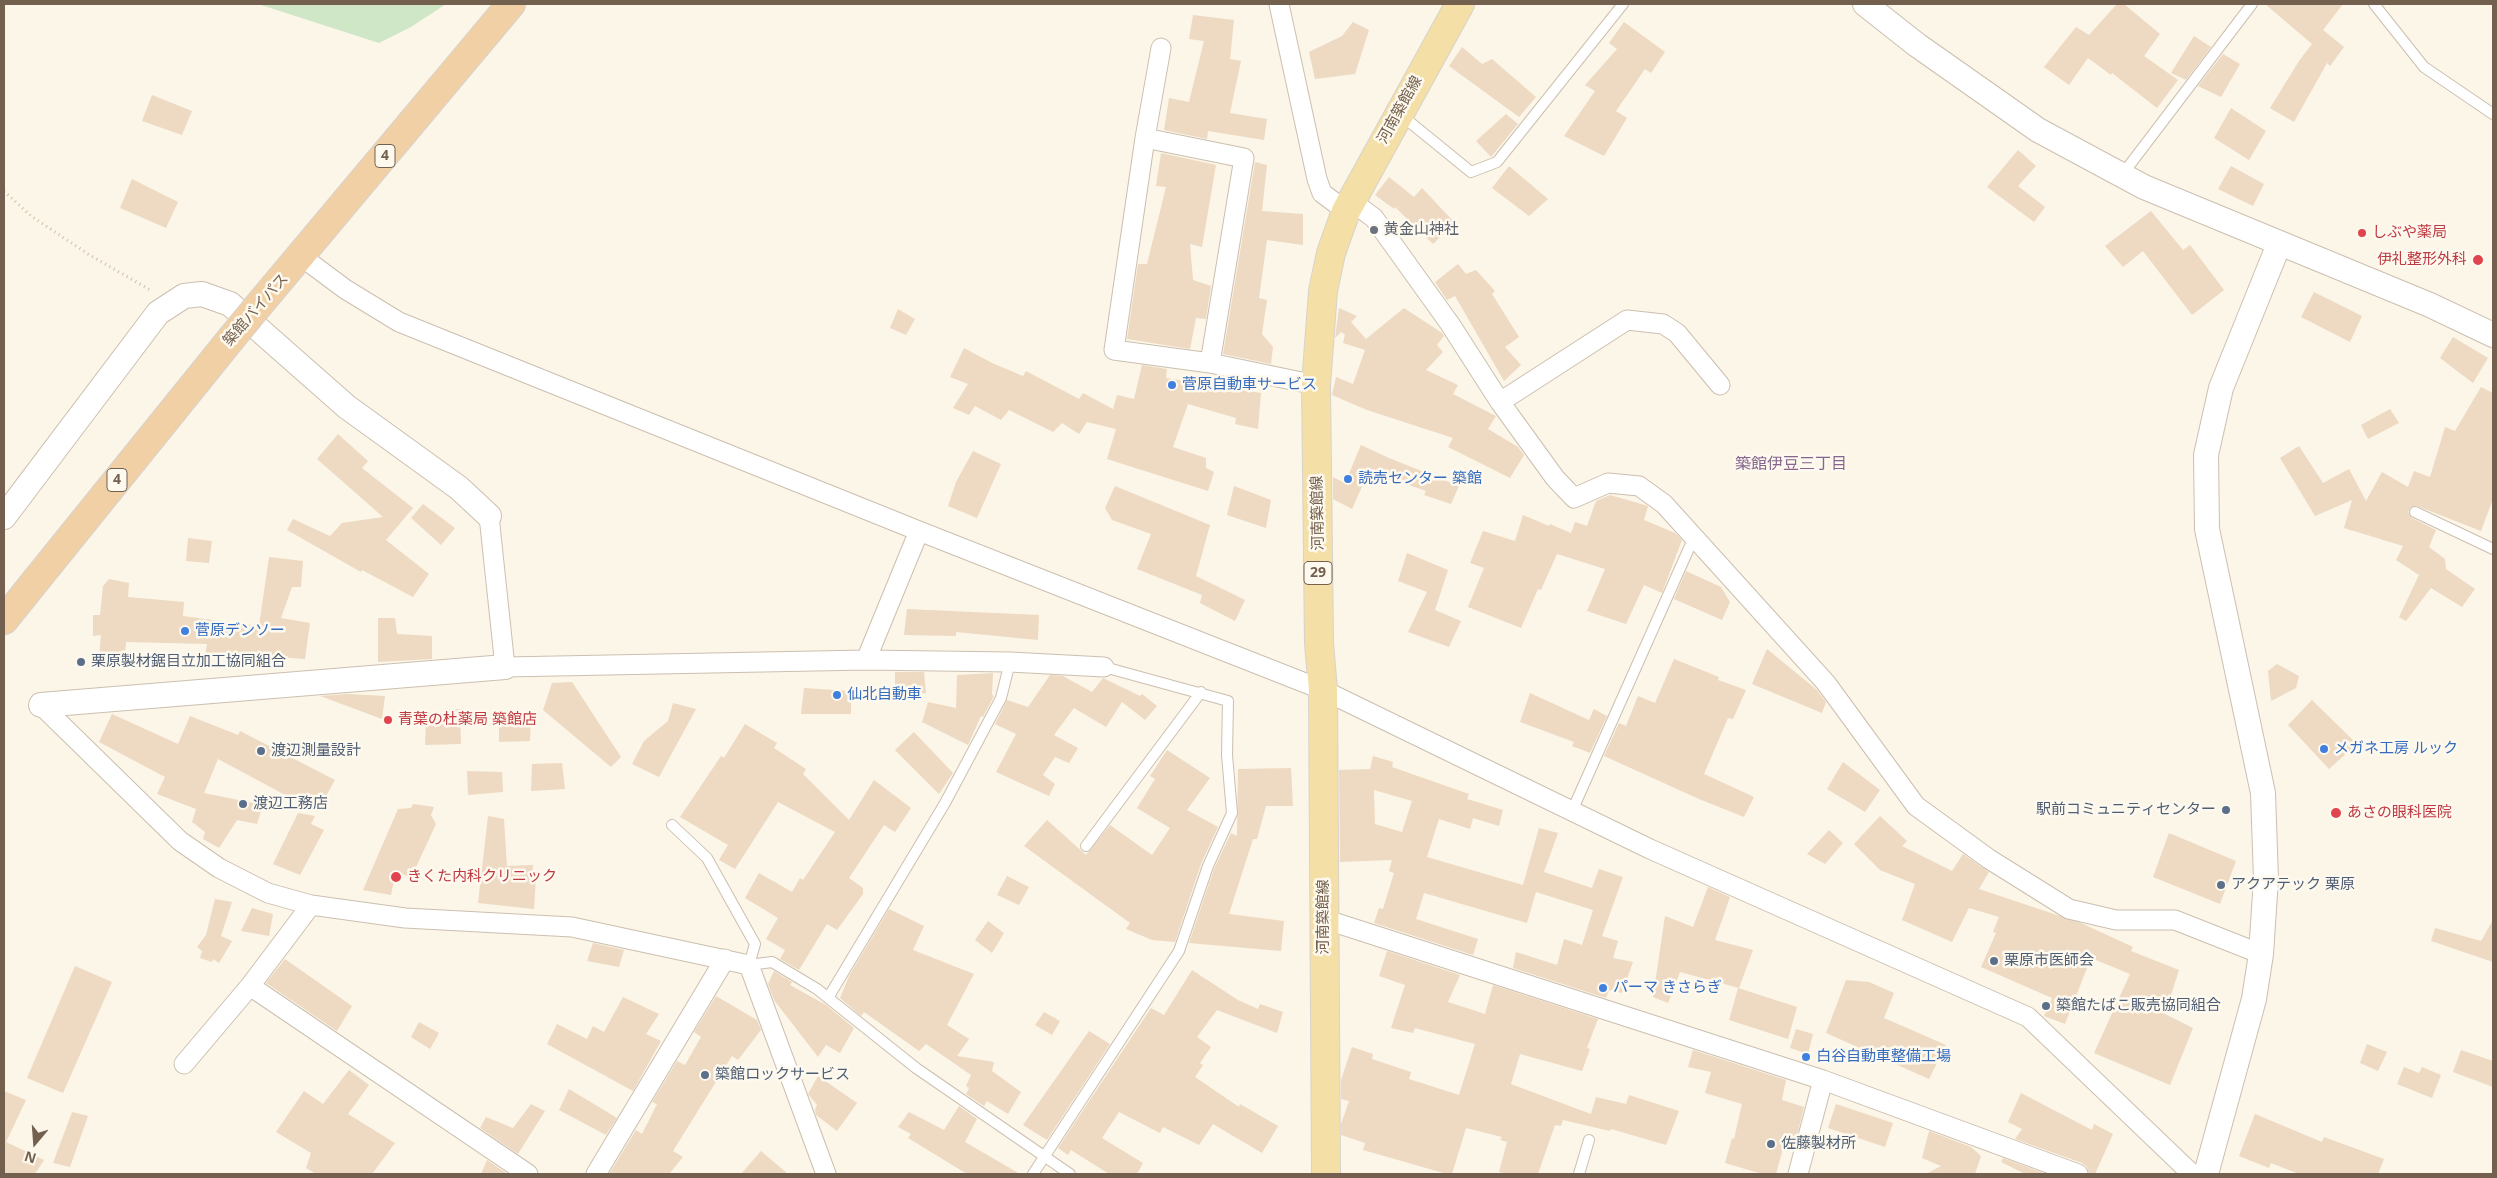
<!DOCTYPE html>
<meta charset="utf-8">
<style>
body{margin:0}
#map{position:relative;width:2497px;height:1178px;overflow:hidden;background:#fbf6e8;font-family:"Open Sans",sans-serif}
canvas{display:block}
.frame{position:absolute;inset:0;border:5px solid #73604e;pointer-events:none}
.north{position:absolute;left:10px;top:1118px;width:50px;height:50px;-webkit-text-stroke:4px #fef9ee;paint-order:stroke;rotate:198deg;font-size:14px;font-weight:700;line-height:20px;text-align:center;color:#73604e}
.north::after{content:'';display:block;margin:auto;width:18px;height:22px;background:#73604e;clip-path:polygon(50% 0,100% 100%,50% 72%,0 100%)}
</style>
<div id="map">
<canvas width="2497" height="1178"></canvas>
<div class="frame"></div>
<div class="north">N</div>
</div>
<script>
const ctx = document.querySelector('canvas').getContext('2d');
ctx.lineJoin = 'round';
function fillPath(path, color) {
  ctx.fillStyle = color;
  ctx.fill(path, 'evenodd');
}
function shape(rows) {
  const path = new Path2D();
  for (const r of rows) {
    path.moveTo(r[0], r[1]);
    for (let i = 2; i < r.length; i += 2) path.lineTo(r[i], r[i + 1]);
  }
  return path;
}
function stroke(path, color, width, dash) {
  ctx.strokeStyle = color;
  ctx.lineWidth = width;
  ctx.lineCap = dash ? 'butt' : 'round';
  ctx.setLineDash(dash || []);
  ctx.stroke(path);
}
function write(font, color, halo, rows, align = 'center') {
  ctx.font = font + ' "Open Sans","Noto Sans JP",sans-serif';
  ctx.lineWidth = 5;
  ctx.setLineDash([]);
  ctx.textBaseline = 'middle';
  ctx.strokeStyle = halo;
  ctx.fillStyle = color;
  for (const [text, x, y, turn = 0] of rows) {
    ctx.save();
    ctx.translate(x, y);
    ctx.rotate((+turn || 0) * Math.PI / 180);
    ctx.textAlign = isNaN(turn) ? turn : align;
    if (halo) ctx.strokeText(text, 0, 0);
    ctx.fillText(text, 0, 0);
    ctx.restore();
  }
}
fillPath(shape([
 [258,4,446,4,411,27,379,43]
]), '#d0e7c7');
fillPath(shape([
 [2117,4,2124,4,2160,34,2144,56,2178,80,2157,108,2112,73,2111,75,2088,58,2069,85,2044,67,2076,27,2089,35],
 [2265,4,2343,4,2323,30,2344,47,2330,66,2327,63,2294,122,2270,108,2299,61,2312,44],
 [1193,15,1234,20,1230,59,1241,61,1230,113,1267,119,1264,140,1208,131,1207,139,1164,130,1169,98,1189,102,1204,41,1189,39],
 [1353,22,1369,30,1355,74,1315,79,1309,52,1342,36],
 [1624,22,1665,52,1651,73,1645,69,1616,111,1627,118,1604,156,1564,136,1595,91,1585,85,1617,49,1609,43],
 [2194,36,2211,47,2186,80,2171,73],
 [1462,47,1482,64,1492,59,1536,97,1519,117,1449,66],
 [2223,54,2240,64,2221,97,2198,86],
 [152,95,192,111,182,135,142,121],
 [2231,108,2266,131,2249,160,2214,138],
 [1506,114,1518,124,1491,157,1476,141],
 [2018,150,2036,166,2018,186,2045,207,2034,222,1987,187],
 [1161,153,1216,165,1202,247,1190,244,1193,280,1211,286,1206,319,1196,318,1190,349,1127,339,1138,264,1147,264,1166,187,1156,186],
 [1255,162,1267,165,1262,211,1303,214,1303,245,1267,240,1259,298,1267,300,1262,334,1273,347,1271,364,1223,354],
 [1509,166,1548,199,1529,216,1492,188],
 [2231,166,2264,184,2253,206,2218,189],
 [1389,177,1414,197,1422,188,1455,223,1433,244,1395,207,1394,209,1375,195],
 [132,179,178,202,166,228,120,208],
 [2151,211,2183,250,2190,245,2224,290,2192,315,2143,251,2123,267,2105,246],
 [1458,264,1466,274,1476,270,1495,291,1492,294,1519,337,1505,347,1521,365,1504,381,1455,296,1447,300,1435,282],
 [2314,292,2362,316,2350,342,2301,317],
 [1339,308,1357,316,1351,322,1366,339,1404,308,1442,333,1444,336,1437,345,1443,352,1426,370,1458,385,1453,394,1496,416,1488,429,1518,447,1524,455,1510,478,1448,447,1453,438,1367,410,1332,395,1336,377,1353,384,1365,350,1343,343,1345,335,1341,332,1335,338],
 [898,309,915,319,906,335,890,328],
 [2453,337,2488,358,2473,383,2440,358],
 [964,348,992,363,1023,376,1026,371,1079,399,1083,393,1113,409,1117,395,1134,399,1142,365,1167,369,1166,378,1261,393,1258,429,1235,424,1236,418,1188,404,1173,447,1206,458,1206,468,1214,472,1208,491,1107,459,1116,429,1087,422,1079,434,1062,423,1053,432,1009,410,1001,420,975,406,969,415,953,408,968,384,950,377],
 [2481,387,2493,393,2493,499,2481,531,2417,506,2411,507,2408,512,2412,518,2436,530,2429,547,2445,559,2446,569,2475,589,2462,607,2431,588,2406,621,2399,617,2419,575,2396,560,2403,546,2344,528,2352,500,2315,516,2280,458,2299,446,2323,483,2349,469,2366,501,2382,472,2408,487,2414,471,2430,477,2445,427,2455,431],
 [2390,409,2399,423,2368,439,2361,425],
 [338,434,368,461,362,468,413,508,386,540,429,574,413,597,362,570,361,572,287,530,293,519,330,536,342,523,383,517,317,459],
 [1361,445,1389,458,1459,486,1451,504,1424,495,1426,491,1369,471,1352,509,1333,499,1333,477,1345,483],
 [973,451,1001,464,977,518,948,506,956,482],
 [1115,486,1210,525,1196,576,1245,600,1235,621,1200,603,1202,595,1137,569,1151,534,1112,520,1105,508],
 [1234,486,1271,500,1266,528,1227,515],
 [1610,495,1648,506,1644,520,1675,533,1682,540,1662,593,1644,585,1626,624,1587,611,1605,569,1557,554,1541,590,1538,589,1521,628,1468,607,1484,568,1470,563,1483,531,1515,541,1523,515,1549,526,1550,524,1571,533,1575,522,1587,526,1596,501],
 [423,504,455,528,441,545,411,518],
 [188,538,212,541,209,563,186,561],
 [1407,553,1448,570,1435,610,1461,621,1449,647,1408,632,1427,592,1398,581],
 [269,557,303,561,301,587,292,587,281,618,310,623,305,659,250,655,249,661,205,656,207,644,126,642,125,658,99,658,101,635,93,636,93,615,100,615,103,586,109,579,129,583,128,597,184,602,183,616,259,626],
 [1686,571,1721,587,1730,602,1722,620,1674,599],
 [907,609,1039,615,1038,640,956,632,956,636,904,635],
 [378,618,395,618,397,634,432,636,432,659,378,662],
 [1767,649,1817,690,1826,702,1822,713,1752,684],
 [1674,659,1719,677,1718,680,1746,690,1733,719,1728,718,1704,774,1754,797,1744,817,1699,799,1604,756,1619,723,1626,726,1638,696,1655,703],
 [2277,664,2299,676,2296,688,2271,701,2268,671],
 [895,672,924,672,926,693,895,694],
 [993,673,992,695,994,696,983,717,981,716,968,745,922,722,928,702,956,708,957,675],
 [1050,675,1063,676,1092,692,1103,678,1140,696,1142,694,1157,706,1145,720,1122,702,1106,727,1074,708,1054,735,1078,748,1069,763,1055,757,1043,775,1055,784,1049,796,996,772,1016,734,995,724,1007,700,1028,707],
 [572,682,621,757,611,767,543,710,552,683],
 [804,688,851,691,851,714,801,714],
 [1530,693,1589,720,1594,709,1607,716,1590,753,1572,746,1574,742,1520,722],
 [348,694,385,696,382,719,320,696],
 [2312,700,2357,744,2329,769,2288,725],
 [673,703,696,709,659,777,632,764,644,741,668,721],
 [445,709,460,709,461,744,425,745,426,718,445,717],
 [112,714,178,744,190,716,238,735,240,731,335,780,317,812,218,759,204,793,263,805,257,824,237,820,219,848,203,839,205,832,192,822,196,809,157,794,165,777,99,742],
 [531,715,530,741,499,742,499,716],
 [745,724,777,743,774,748,806,769,803,774,849,820,874,780,911,808,895,832,884,825,849,878,863,888,863,894,837,930,827,924,799,970,780,959,785,950,766,939,778,918,745,898,759,873,792,892,800,878,803,880,835,832,778,802,735,869,719,860,728,845,680,817,721,756,724,758],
 [914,732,953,773,939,794,895,750],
 [1167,750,1210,778,1187,810,1218,827,1201,864,1175,942,1152,940,1126,929,1130,923,1024,846,1047,820,1086,855,1110,825,1152,855,1170,828,1137,808,1155,779,1150,776],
 [1373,756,1393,762,1392,767,1469,794,1467,799,1503,810,1499,826,1473,818,1470,829,1439,819,1427,857,1523,885,1539,828,1558,833,1544,872,1592,888,1599,869,1623,877,1602,936,1618,941,1613,958,1633,962,1622,993,1609,990,1606,998,1513,968,1516,952,1557,965,1564,939,1582,945,1593,910,1536,892,1527,923,1424,893,1416,919,1478,939,1473,955,1374,923,1379,908,1383,909,1394,873,1389,871,1392,860,1340,862,1339,770,1370,769],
 [1374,790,1412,801,1402,832,1375,824],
 [1843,762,1880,790,1865,812,1827,789],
 [562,763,565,789,531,791,532,764],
 [1291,768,1293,806,1266,806,1257,839,1253,839,1229,914,1284,921,1281,951,1189,943,1214,869,1231,833,1237,836,1238,769],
 [467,771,502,772,503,792,468,795],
 [413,804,434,807,431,815,436,824,411,878,396,871,391,895,363,890,398,809,411,808],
 [298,813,315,816,311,824,324,830,300,875,273,864],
 [488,816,504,819,507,866,533,865,532,876,536,877,534,909,478,903],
 [1880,816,1907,841,1902,846,1952,871,1963,854,1989,872,1979,889,2081,923,2133,947,2131,951,2179,970,2165,1014,2193,1028,2170,1085,2094,1053,2130,974,2091,958,2065,1024,2044,1016,2052,998,1981,967,1996,933,1993,932,1999,917,1969,908,1952,942,1902,920,1915,884,1880,870,1854,844],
 [1829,830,1843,843,1825,864,1807,854],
 [2169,833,2236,861,2220,904,2153,877],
 [1007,876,1029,887,1019,905,997,895],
 [1708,887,1730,897,1715,940,1753,950,1739,988,1680,972,1668,1003,1653,997,1665,916,1693,927],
 [215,899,232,902,221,936,232,941,219,963,213,959,212,962,200,958,202,951,197,947,206,935],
 [252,908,273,914,269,936,241,931],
 [889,909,924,926,913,950,974,974,947,1025,969,1039,957,1056,994,1062,992,1071,1021,1092,1008,1114,987,1101,984,1106,966,1094,969,1088,966,1086,971,1075,926,1044,919,1051,864,1012,861,1016,840,998,849,976],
 [2493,920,2493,962,2431,941,2435,928,2481,941],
 [988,921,1004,933,992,953,975,940],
 [593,943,624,950,619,967,587,961],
 [1387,951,1460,975,1448,1002,1485,1014,1493,985,1598,1019,1587,1048,1590,1049,1582,1071,1520,1054,1511,1084,1591,1114,1596,1097,1626,1104,1629,1095,1679,1111,1666,1145,1611,1129,1610,1131,1563,1120,1561,1126,1555,1125,1538,1174,1509,1174,1499,1172,1507,1142,1500,1140,1502,1137,1466,1128,1452,1174,1447,1174,1363,1150,1365,1143,1341,1135,1341,1124,1349,1101,1341,1099,1341,1080,1352,1047,1373,1054,1372,1059,1411,1072,1409,1079,1459,1095,1475,1044,1415,1028,1413,1033,1391,1028,1405,985,1379,976],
 [285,959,352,1006,337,1031,266,983],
 [75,966,112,982,63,1093,27,1078],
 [1192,970,1238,1000,1258,1009,1260,1004,1283,1012,1277,1033,1217,1010,1197,1037,1211,1047,1200,1063,1203,1065,1195,1077,1239,1107,1240,1104,1278,1126,1262,1153,1213,1124,1199,1145,1163,1127,1160,1133,1119,1112,1102,1138,1143,1163,1137,1174,1109,1174,1071,1150,1068,1155,1058,1148,1151,1008,1164,1015],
 [774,971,792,982,790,985,826,1005,854,1028,840,1053,826,1045,818,1057,774,1000,768,984],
 [1846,980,1869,982,1894,993,1884,1018,1946,1045,1929,1079,1826,1033],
 [1738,988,1797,1007,1788,1039,1729,1020],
 [716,996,757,1020,761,1030,738,1060,732,1056,673,1151,683,1157,669,1174,609,1174,636,1130,642,1134,657,1104,652,1102,677,1061,685,1065,701,1037,694,1032],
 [623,997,659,1014,646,1034,661,1041,633,1091,547,1044,557,1024,587,1039,593,1026,604,1032],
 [1044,1012,1060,1021,1052,1035,1035,1025],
 [419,1022,439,1033,430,1049,411,1037],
 [1796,1029,1813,1034,1808,1054,1790,1048],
 [1089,1031,1110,1044,1047,1140,1023,1125],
 [2367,1044,2387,1052,2378,1071,2360,1063],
 [1693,1050,1786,1080,1782,1100,1804,1107,1795,1143,1785,1141,1776,1174,1762,1174,1725,1163,1732,1138,1734,1139,1742,1104,1705,1093,1711,1072,1688,1067],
 [2461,1050,2493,1061,2493,1087,2453,1072],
 [2404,1067,2419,1073,2422,1067,2441,1075,2432,1098,2397,1084],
 [349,1070,369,1085,348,1114,395,1143,372,1174,316,1174,306,1168,311,1153,276,1132,304,1091,323,1104],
 [818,1076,857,1103,837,1131,816,1115,815,1110,817,1105,808,1094],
 [569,1089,617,1118,606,1135,559,1110],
 [4,1091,26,1100,6,1142,44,1160,35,1174,4,1174],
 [2021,1093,2092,1130,2094,1124,2113,1134,2095,1174,2089,1174,2087,1167,2082,1163,2015,1139,2022,1129,2008,1122],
 [531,1104,545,1111,518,1154,480,1128,486,1117,513,1128],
 [1836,1104,1893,1123,1885,1147,1828,1128],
 [959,1106,977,1119,965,1142,1020,1174,967,1174,908,1138,911,1134,898,1127,909,1112,944,1130],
 [72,1112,88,1116,70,1167,53,1163],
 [2255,1114,2322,1142,2324,1137,2384,1159,2378,1174,2299,1174,2271,1163,2269,1168,2239,1156],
 [1929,1131,1971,1147,1981,1156,1975,1174,1926,1174,1941,1166,1922,1158],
 [761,1151,788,1174,741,1174],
 [2003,1158,2046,1174,2025,1174,2001,1162],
 [487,1160,506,1173,505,1174,481,1174]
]), '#eed9c2');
const service = shape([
 [2374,4,2424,67,2493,114],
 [1401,115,1471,172,1497,162,1623,4],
 [2122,175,2252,4],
 [2415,512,2493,549],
 [1572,811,1694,537],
 [672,825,707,858,755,944,749,965,772,962,817,989,916,1068,1070,1174],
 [1086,846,1201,692],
 [828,998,945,803,1001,698,1010,662],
 [1033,1174,1179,951,1208,866,1232,813,1227,755,1228,701,1104,667],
 [1579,1174,1589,1140]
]);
const minor = shape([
 [1279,4,1317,179,1322,193,1346,211],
 [1161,48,1145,138,1114,350,1210,363,1316,385],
 [1145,138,1244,158,1210,363],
 [1351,201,1374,218,1450,324,1500,402,1555,478,1574,498,1608,483,1639,486,1664,504,1826,683,1916,806,1989,859,2069,909,2116,920,2175,920,2261,954],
 [302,257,345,289,399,322,919,531,1323,690,1650,849,2028,1017,2192,1174],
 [1500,402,1627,320,1663,324,1677,333,1720,385],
 [489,516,505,667,866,660,1010,662,1104,667],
 [866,660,919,531],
 [41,705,180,841,219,868,268,893,311,905,405,918,572,927,749,965,826,1174],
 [1324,919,1823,1080,2078,1174],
 [250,986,528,1174],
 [184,1064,250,986,311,905],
 [596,1174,725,959],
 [1798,1174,1823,1080]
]);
const tertiary = shape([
 [1865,4,1917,45,2038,130,2144,187,2430,305,2493,335],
 [4,517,158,313,184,296,202,294,230,304,347,407,459,488,489,516],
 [41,705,505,667],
 [2206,1174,2254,999,2261,954,2266,879,2263,793,2207,529,2206,455,2221,388,2279,244]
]);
const primary = shape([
 [1326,1174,1323,690,1319,643,1316,385,1323,291,1331,253,1346,211,1460,4]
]);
const trunk = shape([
 [258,306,511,4],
 [4,620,230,340]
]);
stroke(service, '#ccbfaf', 12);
stroke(minor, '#ccbfaf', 21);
stroke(tertiary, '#ccbfaf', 26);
stroke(primary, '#d8d2cd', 30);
stroke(trunk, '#d8d2cd', 30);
stroke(shape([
 [4,191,31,216,88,254,152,291]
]), '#d3bca5', 3, [1, 4]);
stroke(service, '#fff', 10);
stroke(minor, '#fff', 19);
stroke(tertiary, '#fff', 24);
stroke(primary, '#f4e0a6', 28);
stroke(trunk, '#f2d0a5', 28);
const trunkBridge = shape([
 [230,340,258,306]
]);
stroke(trunkBridge, '#d8d2cd', 30, []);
stroke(trunkBridge, '#f2d0a5', 28);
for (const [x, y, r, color] of [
 [1374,230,5,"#6b7280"],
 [2362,233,5,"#e0444e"],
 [2478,260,6,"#e0444e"],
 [1172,385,5,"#3f7fe0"],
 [1348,479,5,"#3f7fe0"],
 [185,631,5,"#3f7fe0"],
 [81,662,5,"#5c6f8a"],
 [837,695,5,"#3f7fe0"],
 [388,720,5,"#e0444e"],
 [2324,749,5,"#3f7fe0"],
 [261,751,5,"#5c6f8a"],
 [243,804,5,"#5c6f8a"],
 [2226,810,5,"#5c6f8a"],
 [2336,813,6,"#e0444e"],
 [396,877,6,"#e0444e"],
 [2221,885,5,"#5c6f8a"],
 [1994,961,5,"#5c6f8a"],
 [1603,988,5,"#3f7fe0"],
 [2046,1006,5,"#5c6f8a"],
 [1806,1057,5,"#3f7fe0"],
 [705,1075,5,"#5c6f8a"],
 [1771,1144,5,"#5c6f8a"]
]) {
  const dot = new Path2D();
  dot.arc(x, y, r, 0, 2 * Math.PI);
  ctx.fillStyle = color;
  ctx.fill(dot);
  stroke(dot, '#fef9ee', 2);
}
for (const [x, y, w] of [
 [385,156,20],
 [117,480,20],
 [1318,573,28]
]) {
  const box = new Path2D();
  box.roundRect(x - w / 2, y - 11.5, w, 23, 4);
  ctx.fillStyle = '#fef9ee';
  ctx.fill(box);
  stroke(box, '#73604e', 1);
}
write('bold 14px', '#73604e', null, [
 ["4",385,156],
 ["4",117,480],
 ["29",1318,573]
]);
write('15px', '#73604e', '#fef9ee', [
 ["河南築館線",1400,110,-61],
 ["築館バイパス",256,310,-49],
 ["河南築館線",1318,513,-91],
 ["河南築館線",1324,917,-90]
]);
write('15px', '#5b616d', '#fef9ee', [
 ["黄金山神社",1384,230]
], 'left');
write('15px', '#be3a42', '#fef9ee', [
 ["しぶや薬局",2372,233],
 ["伊礼整形外科",2467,260,"right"],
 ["青葉の杜薬局 築館店",398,720],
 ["あさの眼科医院",2347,813],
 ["きくた内科クリニック",407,877]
], 'left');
write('15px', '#366cbe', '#fef9ee', [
 ["菅原自動車サービス",1182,385],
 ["読売センター 築館",1358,479],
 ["菅原デンソー",195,631],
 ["仙北自動車",847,695],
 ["メガネ工房 ルック",2334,749],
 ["パーマ きさらぎ",1613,988],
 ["白谷自動車整備工場",1816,1057]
], 'left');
write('15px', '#4e5e75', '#fef9ee', [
 ["栗原製材鋸目立加工協同組合",91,662],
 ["渡辺測量設計",271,751],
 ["渡辺工務店",253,804],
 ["駅前コミュニティセンター",2216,810,"right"],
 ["アクアテック 栗原",2231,885],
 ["栗原市医師会",2004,961],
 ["築館たばこ販売協同組合",2056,1006],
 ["築館ロックサービス",715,1075],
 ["佐藤製材所",1781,1144]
], 'left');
write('16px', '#86668e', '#fef9ee', [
 ["築館伊豆三丁目",1791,464]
]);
</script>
